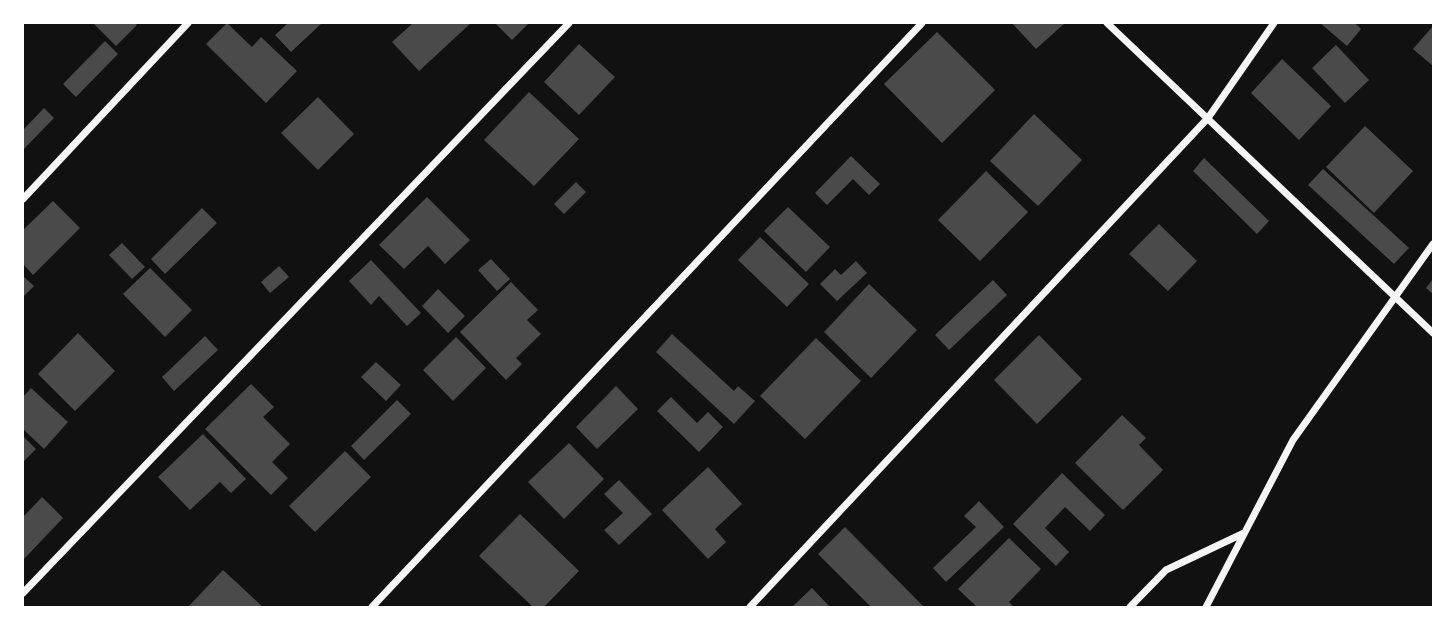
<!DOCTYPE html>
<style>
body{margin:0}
#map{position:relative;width:1456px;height:630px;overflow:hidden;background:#111;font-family:"Fira Sans",sans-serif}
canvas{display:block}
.frame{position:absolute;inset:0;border:24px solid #fff;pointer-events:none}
</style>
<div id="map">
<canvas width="1456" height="630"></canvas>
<div class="frame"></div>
</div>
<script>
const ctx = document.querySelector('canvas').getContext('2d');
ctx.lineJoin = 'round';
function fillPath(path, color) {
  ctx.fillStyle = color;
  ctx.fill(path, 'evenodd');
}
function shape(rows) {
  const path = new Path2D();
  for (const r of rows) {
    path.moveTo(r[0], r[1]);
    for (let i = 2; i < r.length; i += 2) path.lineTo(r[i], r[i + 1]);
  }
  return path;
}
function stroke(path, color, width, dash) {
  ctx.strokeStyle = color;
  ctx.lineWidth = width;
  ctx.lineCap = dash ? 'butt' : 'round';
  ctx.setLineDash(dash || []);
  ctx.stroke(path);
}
fillPath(shape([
 [93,23,135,23,137,25,116,46],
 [227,23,252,47,261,37,297,71,266,103,206,44],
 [288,23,322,23,291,52,275,35],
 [413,23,471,23,419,71,392,42],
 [495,23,529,23,512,40],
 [1012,23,1065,23,1036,49],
 [1320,23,1355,23,1361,29,1347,46],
 [1433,26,1433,66,1413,49],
 [937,32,995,90,942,143,884,84],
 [105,41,118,54,76,97,63,84],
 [579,44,615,77,579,115,544,82],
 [1336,45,1369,80,1345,103,1312,68],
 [1282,59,1331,106,1299,140,1251,93],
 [529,92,579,139,534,186,484,140],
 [318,97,354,134,318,170,281,133],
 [44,108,54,118,24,149,23,130],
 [1034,114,1082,160,1038,206,990,161],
 [1365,126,1413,171,1374,213,1326,167],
 [851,156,880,184,869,195,853,179,827,205,815,193],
 [1204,158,1269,221,1257,234,1193,171],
 [1323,169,1409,248,1394,264,1308,185],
 [986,171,1028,212,980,261,938,220],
 [576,182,586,192,564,214,554,204],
 [427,197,470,240,445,264,428,246,404,269,379,245],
 [53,201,80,228,33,275,23,264,23,230],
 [788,207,830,247,806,272,764,231],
 [202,208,217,223,165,274,151,259],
 [1159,224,1197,261,1168,291,1129,254],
 [760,237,809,284,787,307,738,260],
 [122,243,145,267,132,279,109,255],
 [491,259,510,279,497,291,478,270],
 [371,260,421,313,407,326,379,296,371,305,349,281],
 [856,261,867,273,837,301,820,284,835,269,841,275],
 [279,266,289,277,270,293,261,282],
 [150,268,192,310,165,337,123,294],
 [23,276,34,286,23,297],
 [1433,279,1433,294,1426,288],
 [993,280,1007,295,949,350,935,335],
 [511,282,538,310,527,320,541,334,516,358,522,364,506,380,460,332],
 [869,284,917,330,871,378,824,332],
 [438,289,465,316,448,333,422,306],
 [78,333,115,371,75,411,38,374],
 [672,334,734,391,738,386,755,401,734,424,656,352],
 [1039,335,1082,379,1037,424,994,380],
 [205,336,218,350,174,391,162,377],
 [456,337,486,368,453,401,423,370],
 [816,338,861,381,805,439,760,396],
 [376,362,401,385,386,401,361,377],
 [251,384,274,407,263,417,290,444,272,462,288,478,271,495,205,429],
 [616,386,638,409,597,449,576,427],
 [31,388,68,422,44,449,23,429,23,397],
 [671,397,697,423,708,412,723,427,699,452,657,411],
 [397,400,411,414,364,460,351,446],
 [1122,415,1146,438,1139,445,1163,470,1123,510,1075,463],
 [203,434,246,479,231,493,220,482,190,510,158,477],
 [23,436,36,449,23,462],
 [569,443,604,479,564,519,528,482],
 [345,451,371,477,315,532,289,506],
 [708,467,742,504,715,529,726,542,708,559,662,510],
 [1062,473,1105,515,1090,531,1065,507,1045,528,1069,552,1056,566,1013,524],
 [619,480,652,514,619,545,604,530,623,513,604,494],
 [42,497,63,518,23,560,23,517],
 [979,501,1004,527,946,582,933,568,976,527,964,516],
 [520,514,579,571,544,607,533,607,479,556],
 [845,527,924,607,871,607,818,554],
 [1009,538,1041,569,1009,602,1014,607,977,607,958,589],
 [223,570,263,607,188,607],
 [812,588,830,607,792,607]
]), '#4a4a4a');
stroke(shape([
 [1107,23,1433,333],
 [23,199,188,23],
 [23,593,569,23],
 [372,607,922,23],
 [750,607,1208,118,1274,23],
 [1130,607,1166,570,1244,533],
 [1206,607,1293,440,1433,244]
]), '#f5f5f5', 7);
</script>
